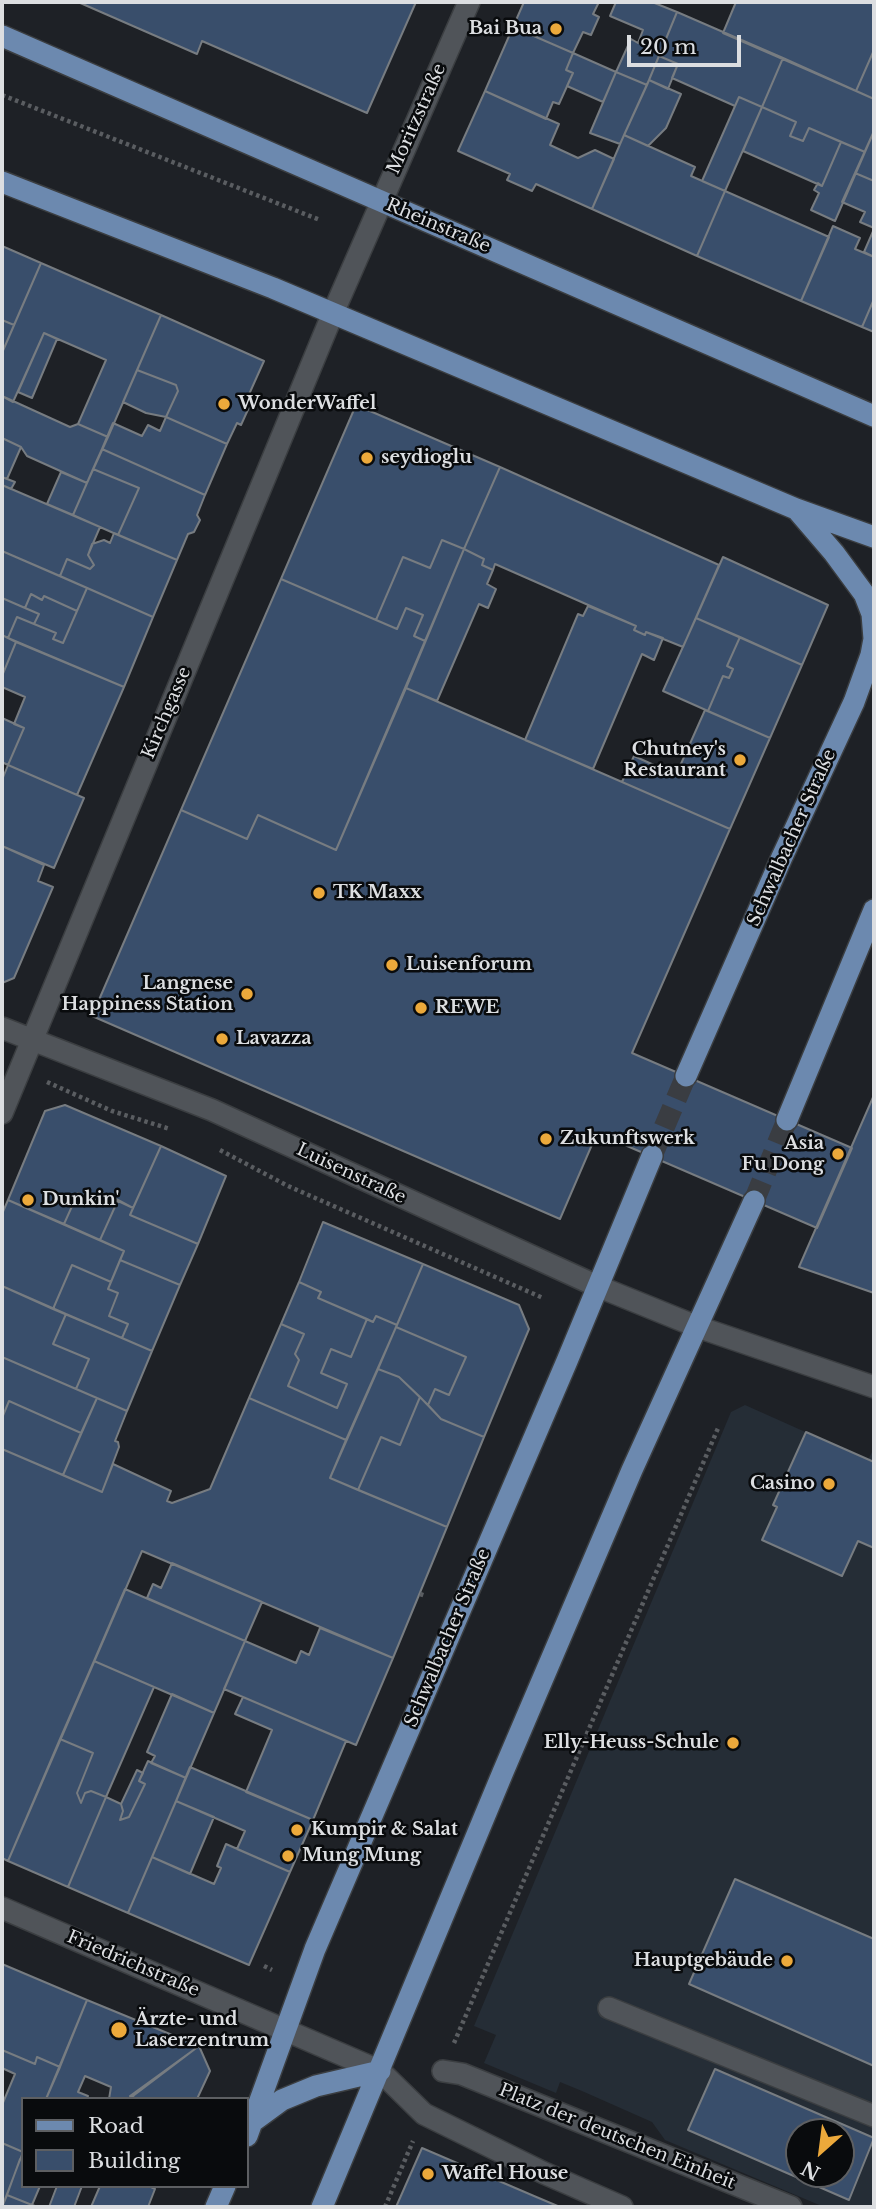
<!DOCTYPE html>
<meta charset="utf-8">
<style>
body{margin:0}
#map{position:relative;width:876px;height:2209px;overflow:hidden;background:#1e2126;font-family:"Libre Baskerville",serif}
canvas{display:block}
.frame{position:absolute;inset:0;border:4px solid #dcdee1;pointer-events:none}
.legend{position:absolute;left:21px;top:2097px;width:228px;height:91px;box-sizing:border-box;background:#090b0d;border:2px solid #5d5f62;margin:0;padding:9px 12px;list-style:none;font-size:21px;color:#dcdee1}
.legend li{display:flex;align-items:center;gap:14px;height:35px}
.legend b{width:35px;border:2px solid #5d5f62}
.north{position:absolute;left:785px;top:2118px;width:70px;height:70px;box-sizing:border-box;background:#090b0d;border:2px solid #5d5f62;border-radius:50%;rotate:208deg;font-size:19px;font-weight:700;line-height:28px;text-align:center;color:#dcdee1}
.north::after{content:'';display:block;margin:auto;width:24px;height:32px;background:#eca93b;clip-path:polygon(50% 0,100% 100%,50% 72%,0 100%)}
.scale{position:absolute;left:627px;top:35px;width:114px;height:32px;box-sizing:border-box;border:4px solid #dcdee1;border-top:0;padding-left:9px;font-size:21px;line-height:24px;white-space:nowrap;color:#dcdee1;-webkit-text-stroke:5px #090b0d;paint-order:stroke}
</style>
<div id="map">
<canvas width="876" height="2209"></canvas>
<div class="frame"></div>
<ul class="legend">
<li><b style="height:9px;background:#6c89af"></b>Road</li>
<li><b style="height:19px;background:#394e6b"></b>Building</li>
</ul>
<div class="north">N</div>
<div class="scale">20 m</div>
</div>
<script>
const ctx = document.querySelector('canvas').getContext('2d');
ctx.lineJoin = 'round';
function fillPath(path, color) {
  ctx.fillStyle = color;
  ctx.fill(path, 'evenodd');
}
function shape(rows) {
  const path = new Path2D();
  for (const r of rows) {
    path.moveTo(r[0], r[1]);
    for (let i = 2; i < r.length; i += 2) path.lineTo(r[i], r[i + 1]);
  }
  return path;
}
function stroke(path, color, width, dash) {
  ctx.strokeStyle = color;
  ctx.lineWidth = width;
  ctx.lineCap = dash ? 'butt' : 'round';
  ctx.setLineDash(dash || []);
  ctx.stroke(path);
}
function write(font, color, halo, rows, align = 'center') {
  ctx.font = font + ' "Libre Baskerville",serif';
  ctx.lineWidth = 5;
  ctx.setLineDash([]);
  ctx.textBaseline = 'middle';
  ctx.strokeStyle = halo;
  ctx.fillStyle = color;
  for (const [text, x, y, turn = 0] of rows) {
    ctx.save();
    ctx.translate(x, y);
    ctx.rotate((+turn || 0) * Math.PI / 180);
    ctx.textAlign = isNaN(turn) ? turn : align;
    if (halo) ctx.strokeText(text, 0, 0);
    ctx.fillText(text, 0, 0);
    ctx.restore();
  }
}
fillPath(shape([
 [745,1405,868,1460,872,1452,874,1453,874,2207,824,2207,665,2140,652,2122,582,2091,560,2082,556,2093,484,2063,496,2035,474,2026,731,1412],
 [799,2132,841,2132,841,2174,799,2174]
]), '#252d36');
const building = shape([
 [78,2,416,2,367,113,202,41,197,54,78,2],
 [524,2,599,2,593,14,599,17,591,35,583,32,573,53,513,27,524,2],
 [616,2,652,2,677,12,647,85,616,72,631,39,638,43,643,30,610,16,616,2],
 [736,2,874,2,874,50,856,91,723,33,736,2],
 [677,12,783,58,762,107,739,97,735,106,672,78,678,64,659,56,677,12],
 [513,27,573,53,566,70,573,73,559,104,553,102,546,119,485,91,513,27],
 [874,50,874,99,856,91,874,50],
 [573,53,616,72,603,102,567,86,573,73,566,70,573,53],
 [659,56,678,64,668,89,649,80,659,56],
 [783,58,874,99,874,131,865,152,809,128,803,141,790,136,796,122,762,107,783,58],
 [616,72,647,85,620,144,590,133,616,72],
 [649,80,681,94,666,128,648,146,624,135,649,80],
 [485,91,559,124,550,145,578,158,595,150,614,159,592,209,536,184,532,191,507,180,510,174,458,151,485,91],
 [739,97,762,107,725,191,702,181,739,97],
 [762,107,796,122,790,136,803,141,809,128,841,142,822,186,743,151,762,107],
 [874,131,874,181,855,173,874,131],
 [624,135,695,167,691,176,725,191,697,256,592,209,624,135],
 [841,142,865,152,835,221,811,210,819,193,814,190,818,183,822,186,841,142],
 [855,173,874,181,874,228,860,222,865,212,842,202,855,173],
 [725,191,829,237,801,301,697,256,725,191],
 [833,226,860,238,855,249,874,257,874,299,862,327,801,301,833,226],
 [874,229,874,257,864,252,874,229],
 [2,246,41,263,14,325,2,320,2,246],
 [41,263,161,315,108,437,78,424,106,360,44,333,13,402,2,396,2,353,41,263],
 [874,299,874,332,862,327,874,299],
 [161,315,264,361,246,401,251,403,241,425,237,423,227,444,166,417,178,391,176,385,137,370,161,315],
 [2,320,14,325,2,353,2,320],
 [44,333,57,339,32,398,18,392,44,333],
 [137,370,176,385,178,391,166,417,146,413,123,402,137,370],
 [2,396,70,427,78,424,108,437,87,483,27,456,21,447,2,438,2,396],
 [356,405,500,467,464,549,442,540,430,568,403,557,376,620,281,579,356,405],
 [166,417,227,444,205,495,102,449,113,423,142,436,148,425,160,431,166,417],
 [2,438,21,447,7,479,2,477,2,438],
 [102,449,205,495,197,515,200,520,194,532,188,534,177,560,118,535,139,488,93,469,102,449],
 [500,467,719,565,683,647,646,632,645,635,634,630,636,626,495,564,493,570,482,565,484,559,464,549,500,467],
 [93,469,139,488,118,535,73,515,93,469],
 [61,472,87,483,73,515,47,504,61,472],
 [2,477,15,482,11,489,2,485,2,477],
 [2,485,100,527,88,555,94,565,90,569,67,559,60,576,2,551,2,485],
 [114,533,177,560,153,617,60,576,67,559,90,569,94,565,88,555,92,544,104,540,110,543,114,533],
 [442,540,464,549,425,641,414,636,423,615,406,608,397,629,376,620,403,557,430,568,442,540],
 [464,549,484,559,482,565,493,570,487,584,496,589,488,608,479,604,437,701,406,688,464,549],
 [2,551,87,588,77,611,44,596,42,600,31,594,25,608,2,598,2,551],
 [723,557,828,605,802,665,696,618,723,557],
 [281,579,397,629,406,608,423,615,414,636,425,641,336,850,258,815,247,839,181,810,281,579],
 [87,588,153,617,124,687,8,638,17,617,56,633,53,639,63,643,87,588],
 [31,594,42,600,44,596,77,611,63,643,53,639,56,633,34,624,39,614,25,608,31,594],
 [2,598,39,614,34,624,17,617,8,638,2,635,2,598],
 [588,606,636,626,634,630,645,635,646,632,663,638,654,660,642,654,593,769,525,740,578,614,583,616,588,606],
 [696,618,740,637,727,666,733,669,729,678,723,676,708,711,663,691,696,618],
 [2,635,16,642,2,676,2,635],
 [740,637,802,665,770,738,708,711,723,676,729,678,733,669,727,666,740,637],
 [16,642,124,687,77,795,8,765,24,728,14,724,25,697,2,687,2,676,16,642],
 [406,688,730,829,632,1053,852,1148,817,1228,597,1133,560,1219,92,1016,181,810,247,839,258,815,336,850,406,688],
 [705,710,770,738,730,829,622,782,634,756,676,775,705,710],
 [2,718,24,728,8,765,2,762,2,718],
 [8,765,84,798,54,868,2,846,2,780,8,765],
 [2,846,44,865,38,881,53,887,14,978,2,983,2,846],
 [874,1095,874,1293,799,1267,874,1095],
 [65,1105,161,1146,133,1208,99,1192,94,1201,78,1193,64,1224,8,1200,45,1111,65,1105],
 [161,1146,226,1176,198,1244,130,1215,161,1146],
 [99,1192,118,1200,100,1240,64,1224,78,1193,94,1201,99,1192],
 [8,1200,124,1251,111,1282,72,1265,53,1309,2,1286,2,1214,8,1200],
 [118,1200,133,1208,130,1215,198,1244,180,1285,120,1260,124,1251,100,1240,118,1200],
 [323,1222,423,1264,397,1325,376,1316,373,1322,318,1298,321,1292,299,1282,323,1222],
 [120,1260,180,1285,152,1351,122,1338,128,1324,109,1316,118,1293,108,1289,120,1260],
 [423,1264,519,1305,529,1329,484,1437,441,1419,428,1405,435,1389,449,1395,466,1357,396,1327,423,1264],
 [72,1265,111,1282,108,1289,118,1293,109,1316,128,1324,122,1338,53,1309,72,1265],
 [299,1282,321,1292,318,1298,367,1319,351,1357,331,1349,321,1373,347,1384,337,1408,288,1386,299,1360,295,1354,304,1334,281,1324,299,1282],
 [2,1286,66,1314,53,1344,89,1359,76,1389,2,1357,2,1286],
 [66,1314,152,1351,127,1411,76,1389,89,1359,53,1344,66,1314],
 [376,1316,397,1325,346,1440,249,1398,281,1324,304,1334,295,1354,299,1360,288,1386,337,1408,347,1384,321,1373,331,1349,351,1357,367,1319,373,1322,376,1316],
 [396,1327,466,1357,449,1395,435,1389,428,1405,399,1377,378,1369,396,1327],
 [2,1357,97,1398,81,1433,9,1401,2,1418,2,1357],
 [378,1369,399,1377,420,1397,400,1445,381,1437,358,1490,330,1478,378,1369],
 [420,1397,441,1419,484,1437,447,1527,358,1490,381,1437,400,1445,420,1397],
 [97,1398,127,1411,115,1441,118,1442,119,1447,102,1492,63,1475,97,1398],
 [249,1398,346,1440,330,1478,447,1527,393,1658,142,1551,8,1861,2,1858,2,1449,102,1492,113,1464,171,1491,167,1501,172,1503,210,1489,249,1398],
 [9,1401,81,1433,63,1475,2,1449,2,1418,9,1401],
 [806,1432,874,1462,874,1548,858,1541,842,1576,762,1540,777,1507,773,1505,806,1432],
 [172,1563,262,1602,245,1641,147,1598,153,1584,161,1588,172,1563],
 [125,1589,245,1641,214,1713,94,1661,125,1589],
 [320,1628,393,1658,356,1745,224,1689,245,1641,296,1663,301,1651,309,1655,320,1628],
 [94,1661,154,1687,106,1797,91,1791,85,1793,81,1803,77,1793,93,1753,60,1739,94,1661],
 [172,1694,214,1713,186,1778,151,1763,155,1756,147,1752,172,1694],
 [243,1697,346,1741,313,1820,246,1792,272,1730,235,1714,243,1697],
 [60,1739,93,1753,77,1793,81,1803,85,1793,91,1791,106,1797,68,1887,8,1861,60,1739],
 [148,1761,186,1778,128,1913,68,1887,106,1797,121,1804,123,1811,120,1820,129,1817,145,1784,139,1781,148,1761],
 [190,1767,313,1820,290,1872,237,1849,245,1831,176,1801,190,1767],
 [137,1770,143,1773,139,1781,145,1784,129,1817,120,1820,123,1811,121,1804,137,1770],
 [176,1801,214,1817,190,1874,152,1857,176,1801],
 [226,1844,290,1872,249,1965,128,1913,152,1857,214,1884,221,1868,217,1866,226,1844],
 [735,1879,874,1939,874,2066,689,1984,735,1879],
 [2,1964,87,2000,60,2067,37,2057,35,2064,2,2050,2,1964],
 [87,2000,199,2046,129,2099,109,2099,111,2087,85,2076,78,2092,88,2096,87,2099,46,2099,87,2000],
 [199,2046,210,2071,197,2099,137,2099,130,2096,199,2046],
 [2,2050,35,2064,37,2057,60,2067,46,2099,23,2099,23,2152,2,2143,2,2105,15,2074,2,2068,2,2050],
 [715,2069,874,2138,849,2200,688,2130,715,2069],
 [799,2132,841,2132,841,2174,799,2174,799,2132],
 [2,2143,23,2152,2,2207,2,2143],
 [422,2148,534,2196,560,2207,396,2207,422,2148],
 [20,2159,23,2160,23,2186,40,2186,32,2205,7,2195,20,2159],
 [57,2186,82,2186,74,2207,49,2207,57,2186],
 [100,2186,149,2186,155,2189,148,2207,91,2207,100,2186],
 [7,2195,32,2205,38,2207,2,2207,7,2195]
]);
fillPath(building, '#394e6b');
stroke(building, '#777c81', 2);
stroke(shape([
 [652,1156,686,1076],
 [754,1201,787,1120]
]), '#3a3d42', 21, [21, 10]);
const minor = shape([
 [2,1028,212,1110,597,1286,698,1327,874,1387],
 [2,1113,333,313,469,2],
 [2,1908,380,2071,424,2114,544,2173,622,2207],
 [609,2008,874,2116],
 [443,2071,462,2074,791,2207]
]);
const major = shape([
 [2,36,874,416],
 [2,182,273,288,796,509,874,537],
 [798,511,834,553,873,606],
 [686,1076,782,857,854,702,871,655,874,639,872,614,865,596],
 [787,1120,874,910],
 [252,2122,282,2100,316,2086,380,2071],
 [247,2136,315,1949,567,1361,652,1156],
 [216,2207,225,2186],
 [322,2207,503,1772,632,1470,754,1201]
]);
stroke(minor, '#3b3e41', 24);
stroke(major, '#3b3e41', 24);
stroke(shape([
 [2,95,320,220],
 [47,1082,112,1111,170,1129],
 [220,1150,288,1186,543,1298],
 [420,1594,426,1596],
 [264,1966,272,1970],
 [454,2043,719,1426],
 [385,2207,413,2141]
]), '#5a5d61', 4.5, [3.5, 3.5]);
stroke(minor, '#505459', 21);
stroke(major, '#6c89af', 21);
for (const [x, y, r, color] of [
 [556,29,7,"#eca93b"],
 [224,404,7,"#eca93b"],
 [367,458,7,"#eca93b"],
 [740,760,7,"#eca93b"],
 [319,893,7,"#eca93b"],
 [392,965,7,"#eca93b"],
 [247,994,7,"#eca93b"],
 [421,1008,7,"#eca93b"],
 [222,1039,7,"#eca93b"],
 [546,1139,7,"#eca93b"],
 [838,1154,7,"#eca93b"],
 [28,1200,7,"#eca93b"],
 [829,1484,7,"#eca93b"],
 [733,1743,7,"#eca93b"],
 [297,1830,7,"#eca93b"],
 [288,1856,7,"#eca93b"],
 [787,1961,7,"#eca93b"],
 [119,2030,9,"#eca93b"],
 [428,2174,7,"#eca93b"]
]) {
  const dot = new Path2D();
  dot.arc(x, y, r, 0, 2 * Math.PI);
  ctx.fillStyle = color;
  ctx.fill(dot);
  stroke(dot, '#090b0d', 2.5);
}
write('bold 18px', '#dcdee1', '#090b0d', [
 ["Bai Bua",542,29,"right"],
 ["WonderWaffel",238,404],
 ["seydioglu",381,458],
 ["Chutney's",726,750,"right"],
 ["Restaurant",726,771,"right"],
 ["TK Maxx",333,893],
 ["Luisenforum",406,965],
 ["Langnese",233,984,"right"],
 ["Happiness Station",233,1005,"right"],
 ["REWE",435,1008],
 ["Lavazza",236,1039],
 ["Zukunftswerk",560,1139],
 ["Asia",824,1144,"right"],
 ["Fu Dong",824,1165,"right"],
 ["Dunkin'",42,1200],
 ["Casino",815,1484,"right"],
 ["Elly-Heuss-Schule",719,1743,"right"],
 ["Kumpir & Salat",311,1830],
 ["Mung Mung",302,1856],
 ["Hauptgebäude",773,1961,"right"],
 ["Ärzte- und",135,2020],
 ["Laserzentrum",135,2041],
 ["Waffel House",442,2174]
], 'left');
write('18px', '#dcdee1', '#090b0d', [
 ["Moritzstraße",417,119,-66],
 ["Rheinstraße",438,226,23],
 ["Kirchgasse",167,713,-67],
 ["Schwalbacher Straße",792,838,-66],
 ["Luisenstraße",351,1174,25],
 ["Schwalbacher Straße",448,1638,-67],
 ["Friedrichstraße",133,1964,23],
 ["Platz der deutschen Einheit",617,2137,22]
]);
</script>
